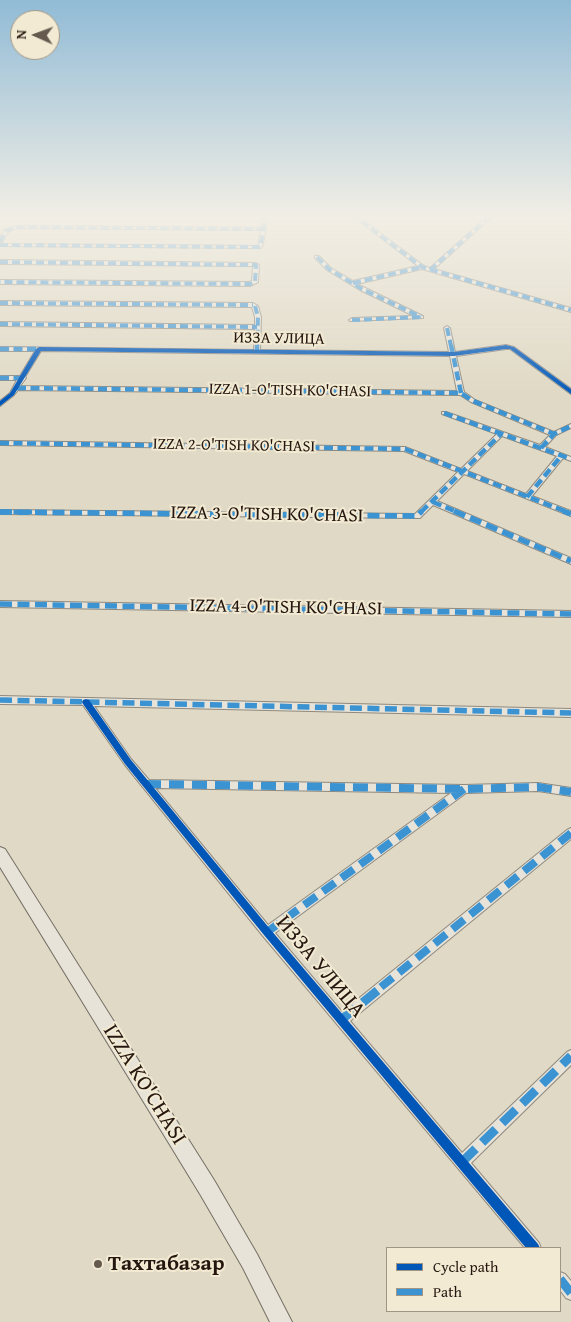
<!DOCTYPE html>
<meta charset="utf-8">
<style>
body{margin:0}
#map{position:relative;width:571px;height:1322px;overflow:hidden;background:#e0d9c5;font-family:"Gentium Book Plus",serif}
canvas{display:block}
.legend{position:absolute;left:386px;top:1247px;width:175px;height:65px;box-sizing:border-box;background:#f2ead2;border:1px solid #a09584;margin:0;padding:6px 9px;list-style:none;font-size:15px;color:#25160f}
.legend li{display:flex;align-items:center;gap:10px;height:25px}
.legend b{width:25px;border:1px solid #a09584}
.north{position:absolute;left:10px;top:10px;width:50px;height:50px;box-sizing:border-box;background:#f2ead2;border:1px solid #a09584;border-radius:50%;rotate:272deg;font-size:14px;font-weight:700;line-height:20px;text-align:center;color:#25160f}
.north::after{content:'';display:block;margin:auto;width:18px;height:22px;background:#665a4f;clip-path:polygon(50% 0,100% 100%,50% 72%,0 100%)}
</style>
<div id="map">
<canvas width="571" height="1322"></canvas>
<ul class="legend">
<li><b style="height:6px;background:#0057b8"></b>Cycle path</li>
<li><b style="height:6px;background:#3b93d2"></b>Path</li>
</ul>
<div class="north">N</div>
</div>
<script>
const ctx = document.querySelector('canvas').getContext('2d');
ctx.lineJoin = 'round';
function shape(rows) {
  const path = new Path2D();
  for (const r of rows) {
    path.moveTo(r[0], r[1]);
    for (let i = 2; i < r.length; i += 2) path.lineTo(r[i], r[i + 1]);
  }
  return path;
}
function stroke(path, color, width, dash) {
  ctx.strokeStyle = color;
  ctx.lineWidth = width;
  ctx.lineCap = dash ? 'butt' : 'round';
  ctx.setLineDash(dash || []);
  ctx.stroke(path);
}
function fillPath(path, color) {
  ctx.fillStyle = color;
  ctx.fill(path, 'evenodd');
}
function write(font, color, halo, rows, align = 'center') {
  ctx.font = font + ' "Gentium Book Plus",serif';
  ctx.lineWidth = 4;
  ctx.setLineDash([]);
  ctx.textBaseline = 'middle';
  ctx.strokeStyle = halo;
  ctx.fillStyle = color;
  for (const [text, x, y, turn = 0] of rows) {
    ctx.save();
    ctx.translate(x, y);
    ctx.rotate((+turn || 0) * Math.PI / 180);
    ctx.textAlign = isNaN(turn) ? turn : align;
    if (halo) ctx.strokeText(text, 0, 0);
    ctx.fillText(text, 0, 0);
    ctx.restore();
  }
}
const minor = shape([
 [261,214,265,214,266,229,262,247,260,248,0,246,0,244,258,246,261,230,17,228,8,232,2,242,0,243,0,238,4,230,16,226,262,228,261,214],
 [350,214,355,214,424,266,430,268,490,214,495,214,434,269,571,308,571,312,422,269,357,284,423,316,423,318,350,321,349,320,352,318,414,316,360,290,327,270,315,258,315,256,319,256,331,268,353,281,418,266,350,214],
 [0,260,256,263,259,265,258,282,250,286,0,284,0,280,249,282,252,281,253,266,0,264,0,260],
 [0,301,253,303,258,306,261,317,260,350,449,352,444,328,447,326,450,328,455,352,506,345,514,347,571,389,571,394,510,349,506,349,456,356,464,392,475,400,554,432,571,424,571,428,556,435,545,447,571,457,571,461,563,458,532,496,571,511,571,516,464,474,437,501,571,558,571,564,433,505,420,518,417,518,0,514,0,510,415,514,458,472,404,451,0,445,0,441,405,447,461,469,497,434,442,414,442,412,446,412,540,445,550,435,471,402,460,395,18,390,14,395,0,406,0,401,10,393,17,380,0,380,0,376,20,376,35,351,0,351,0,347,254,350,255,329,0,326,0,322,255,325,255,317,252,307,0,305,0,301],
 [41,351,450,356,457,391,20,386,26,378,25,377,41,351],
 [502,436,557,456,526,494,467,471,502,436],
 [0,601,571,611,571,617,0,607,0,601],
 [0,696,571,709,571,717,94,706,131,759,149,780,464,785,538,783,571,788,571,796,538,791,466,793,275,933,342,1012,567,830,571,828,571,839,350,1021,462,1153,567,1052,571,1050,571,1065,471,1163,539,1243,541,1248,525,1248,263,936,125,765,83,705,0,704,0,696],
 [155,788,451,793,268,925,155,788],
 [560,1272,565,1274,571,1281,571,1300,566,1298,560,1290,560,1272]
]);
const secondary = shape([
 [0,847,5,849,214,1180,257,1254,292,1322,270,1322,243,1268,200,1194,0,867,0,847]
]);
stroke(minor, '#8f897e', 2);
stroke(secondary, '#756f65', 2);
fillPath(minor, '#e7e3d9');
fillPath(secondary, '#e7e3d9');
stroke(shape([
 [352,214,422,267,571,310],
 [0,242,6,231,16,227,264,229],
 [0,245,260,247,264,229,263,214],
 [317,257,329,269,362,289,421,317],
 [0,262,256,265,255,282,250,284,0,282],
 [430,270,493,214],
 [353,283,422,267],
 [0,303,253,305],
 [255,306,258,317,257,346],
 [352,320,421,317],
 [0,324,257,327],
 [447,328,451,346]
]), '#3b93d2', 4, [8, 4]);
stroke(shape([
 [451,345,461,393],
 [0,349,39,349],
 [257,352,257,345],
 [0,378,23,378],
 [17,388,461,393,473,401,554,434],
 [444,413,571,459],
 [0,443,405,449,567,512],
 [541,448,554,434,571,426],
 [527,497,562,455],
 [433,502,457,512],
 [0,512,32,512],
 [421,512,501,434]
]), '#3b93d2', 4.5, [9, 4.5]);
stroke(shape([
 [454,511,571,561],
 [563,511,571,514],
 [0,512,417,516,422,511],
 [0,604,571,614],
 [0,700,571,713]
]), '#3b93d2', 5.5, [12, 5.5]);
stroke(shape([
 [146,784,464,789,538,787,571,792],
 [267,932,464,789],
 [381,987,571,833]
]), '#3b93d2', 8, [15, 8]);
stroke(shape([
 [341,1020,383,986],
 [462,1162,571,1056],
 [560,1279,571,1293]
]), '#3b93d2', 9, [19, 9]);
fillPath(shape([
 [506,345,514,347,571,389,571,394,510,349,506,349,454,356,41,351,14,395,0,406,0,401,10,393,36,349,39,347,454,352,506,345],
 [86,699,89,700,131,760,270,929,538,1244,540,1248,526,1248,264,935,125,764,83,704,82,702,83,700,86,699]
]), '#0057b8');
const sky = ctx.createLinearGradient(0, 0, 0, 399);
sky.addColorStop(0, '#91bbd6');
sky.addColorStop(0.54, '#f1eee5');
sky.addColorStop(1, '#f1eee500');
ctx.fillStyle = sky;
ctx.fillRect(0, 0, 571, 399);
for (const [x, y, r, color] of [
 [98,1264,5,"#665a4f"]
]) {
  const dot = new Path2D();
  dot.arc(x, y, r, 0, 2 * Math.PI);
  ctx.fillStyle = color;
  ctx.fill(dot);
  stroke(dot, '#f2ead2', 2);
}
write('16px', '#25160f', '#f2ead2', [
 ["ИЗЗА УЛИЦА",279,339,1],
 ["IZZA 1-O'TISH KO'CHASI",290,391,1],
 ["IZZA 2-O'TISH KO'CHASI",234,446,1]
]);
write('19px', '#25160f', '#f2ead2', [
 ["IZZA 3-O'TISH KO'CHASI",267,515,1],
 ["IZZA 4-O'TISH KO'CHASI",286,608,1]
]);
write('22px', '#25160f', '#f2ead2', [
 ["ИЗЗА УЛИЦА",320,967,50],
 ["IZZA KO'CHASI",144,1085,58]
]);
write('bold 22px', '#25160f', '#f2ead2', [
 ["Тахтабазар",108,1264]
], 'left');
</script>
